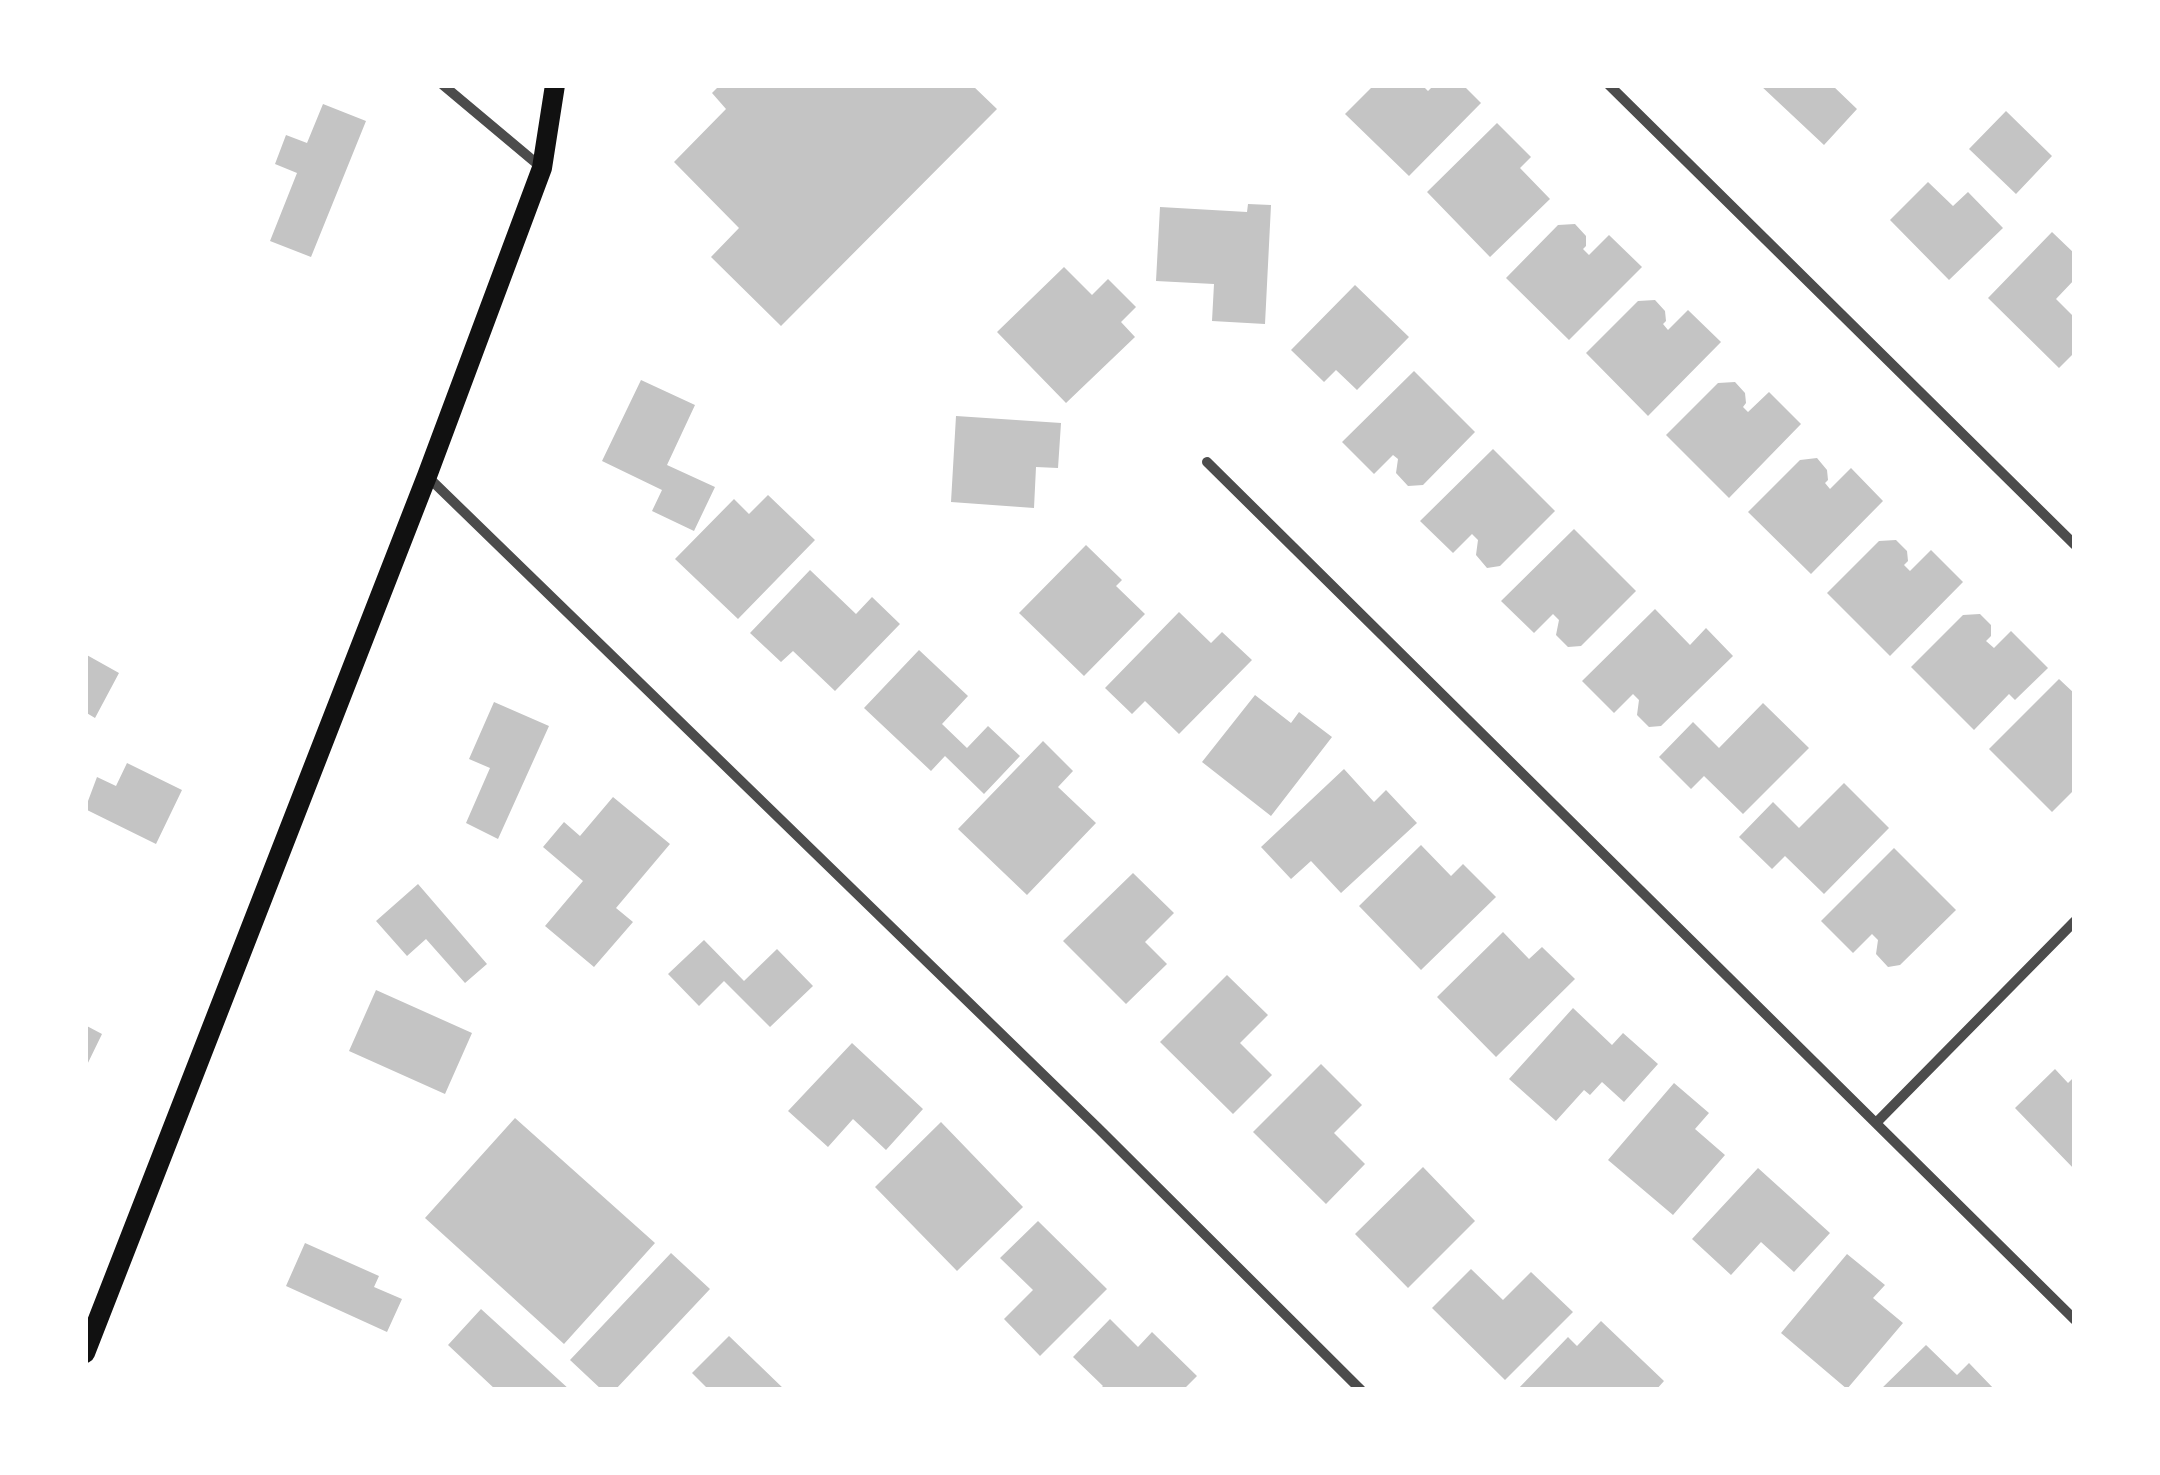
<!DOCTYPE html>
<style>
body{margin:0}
#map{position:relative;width:2160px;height:1475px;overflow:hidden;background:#fff;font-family:"Public Sans",sans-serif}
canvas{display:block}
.frame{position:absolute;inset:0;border:88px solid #fff;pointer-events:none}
</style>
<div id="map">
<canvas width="2160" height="1475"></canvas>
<div class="frame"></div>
</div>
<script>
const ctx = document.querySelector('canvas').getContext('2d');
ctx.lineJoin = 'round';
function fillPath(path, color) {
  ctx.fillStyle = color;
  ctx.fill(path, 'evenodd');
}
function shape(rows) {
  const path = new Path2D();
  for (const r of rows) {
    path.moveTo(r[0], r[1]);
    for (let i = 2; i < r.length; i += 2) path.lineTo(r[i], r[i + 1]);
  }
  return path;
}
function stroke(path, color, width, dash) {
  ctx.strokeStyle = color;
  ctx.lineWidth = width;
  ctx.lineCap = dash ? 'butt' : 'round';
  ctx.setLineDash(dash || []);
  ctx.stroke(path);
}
fillPath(shape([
 [720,85,972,85,997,109,781,326,711,257,739,228,674,162,726,109,712,93],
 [1374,85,1422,85,1428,91,1434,85,1463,85,1481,103,1409,176,1345,114],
 [1760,85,1832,85,1857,109,1824,145],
 [323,104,366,121,311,257,270,241,297,173,275,164,286,135,307,143],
 [2006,111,2052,156,2016,194,1969,149],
 [1497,123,1531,157,1520,168,1550,199,1490,257,1427,192],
 [1928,182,1953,206,1968,192,2003,228,1949,280,1890,220],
 [1248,204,1271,205,1265,324,1212,321,1214,284,1156,281,1160,207,1247,212],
 [1575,224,1586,236,1586,246,1583,249,1589,255,1609,235,1642,267,1569,340,1506,278,1558,225],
 [2052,232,2075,254,2075,279,2056,299,2075,318,2075,352,2059,368,1988,298],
 [1064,267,1092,295,1108,279,1136,307,1121,322,1135,337,1066,403,997,332],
 [1355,285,1409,337,1357,390,1336,370,1324,382,1291,350],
 [1655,300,1665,311,1666,321,1663,324,1668,330,1688,310,1721,342,1648,416,1586,353,1638,301],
 [1414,371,1475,432,1423,485,1408,486,1396,473,1398,459,1393,455,1374,474,1342,442],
 [641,380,695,405,667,465,715,487,694,531,652,511,662,490,602,461],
 [1735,382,1745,393,1746,403,1743,407,1748,412,1769,392,1801,424,1729,498,1666,435,1718,383],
 [956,416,1061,423,1058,468,1036,467,1034,508,951,502],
 [1493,449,1555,511,1500,566,1487,568,1476,555,1478,540,1472,534,1453,553,1420,521],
 [1817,458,1827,470,1828,480,1825,483,1830,489,1851,468,1883,501,1811,574,1748,512,1800,460],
 [768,495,815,540,738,619,675,559,734,499,749,514],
 [1574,529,1636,591,1581,646,1568,647,1556,635,1559,620,1553,614,1534,633,1501,601],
 [1896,540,1907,551,1908,561,1904,565,1910,571,1931,550,1963,582,1890,656,1827,593,1879,541],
 [1086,545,1122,580,1116,586,1145,614,1084,676,1019,613],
 [810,570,856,614,872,597,900,624,835,691,793,651,781,662,750,633],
 [1655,609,1690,645,1706,628,1733,656,1661,726,1649,727,1637,715,1639,700,1633,694,1614,713,1582,681],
 [1179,612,1211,643,1222,632,1252,660,1179,734,1145,701,1132,714,1105,688],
 [1980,614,1991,625,1991,636,1986,641,1994,648,2011,631,2048,668,2015,700,2009,694,1974,730,1911,667,1963,615],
 [919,650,968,696,942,724,967,748,988,726,1020,756,984,794,945,756,931,771,864,708],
 [85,654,119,673,95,718,85,712],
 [2059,679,2075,694,2075,789,2052,812,1989,749],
 [1255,695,1291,723,1299,712,1332,737,1271,816,1202,762],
 [494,702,549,726,498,839,466,823,490,768,469,759],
 [1763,703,1809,748,1743,814,1704,776,1691,789,1659,757,1693,722,1719,748],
 [1043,741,1073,771,1058,787,1096,823,1027,895,958,829],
 [127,763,182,790,156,844,85,809,97,777,116,786],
 [1344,769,1374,802,1386,790,1417,823,1341,893,1311,861,1291,879,1261,847],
 [1844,783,1889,828,1824,894,1785,856,1772,869,1739,837,1773,802,1799,828],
 [613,797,670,844,616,908,633,922,594,967,545,926,583,881,543,847,564,822,580,836],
 [1421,845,1451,876,1463,864,1496,897,1421,970,1359,906],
 [1894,848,1956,910,1900,965,1888,967,1876,954,1878,940,1872,934,1853,953,1821,921],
 [1133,873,1174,913,1145,942,1167,964,1126,1004,1063,941],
 [418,884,487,964,465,983,426,939,407,956,376,921],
 [1503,932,1529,959,1542,947,1575,979,1496,1057,1437,997],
 [704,940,744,981,777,949,813,986,770,1027,724,981,699,1006,668,974],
 [1227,975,1268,1015,1240,1043,1272,1075,1233,1114,1160,1042],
 [376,990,472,1033,445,1094,349,1051],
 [1573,1008,1612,1045,1623,1033,1658,1064,1624,1102,1602,1082,1590,1095,1584,1090,1556,1121,1509,1079],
 [85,1025,102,1034,85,1069],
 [852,1043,923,1109,886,1150,853,1119,828,1147,788,1111],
 [1321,1064,1362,1105,1334,1133,1365,1164,1326,1204,1253,1132],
 [2055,1069,2068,1083,2075,1076,2075,1170,2015,1108],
 [1674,1083,1709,1113,1695,1129,1725,1155,1673,1215,1608,1160],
 [515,1118,655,1243,564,1344,425,1218],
 [941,1122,1023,1207,957,1271,875,1187],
 [1423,1167,1475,1221,1408,1288,1355,1234],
 [1758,1168,1830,1233,1794,1272,1761,1242,1731,1275,1692,1239],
 [1038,1221,1107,1289,1040,1356,1004,1319,1033,1290,1000,1258],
 [305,1243,379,1276,374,1287,402,1299,387,1332,286,1286],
 [671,1253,710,1289,615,1390,602,1390,570,1360],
 [1847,1254,1885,1285,1873,1298,1903,1323,1847,1389,1781,1333],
 [1471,1269,1503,1300,1531,1272,1573,1312,1505,1380,1432,1308],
 [481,1309,570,1390,496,1390,448,1345],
 [1110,1319,1138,1347,1152,1332,1197,1376,1183,1390,1099,1390,1103,1386,1073,1357],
 [1601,1321,1664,1381,1656,1390,1517,1390,1568,1337,1577,1346],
 [729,1336,785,1390,709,1390,692,1373],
 [1926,1345,1957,1375,1969,1363,1995,1390,1880,1390]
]), '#c4c4c4');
stroke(shape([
 [443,85,542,168],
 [1609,85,2075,545],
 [1207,462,2075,1320],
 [427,476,1098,1128,1361,1390],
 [1876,1123,2075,921]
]), '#4c4c4c', 10);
stroke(shape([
 [85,1353,427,476,542,168,555,85]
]), '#111', 20);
</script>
